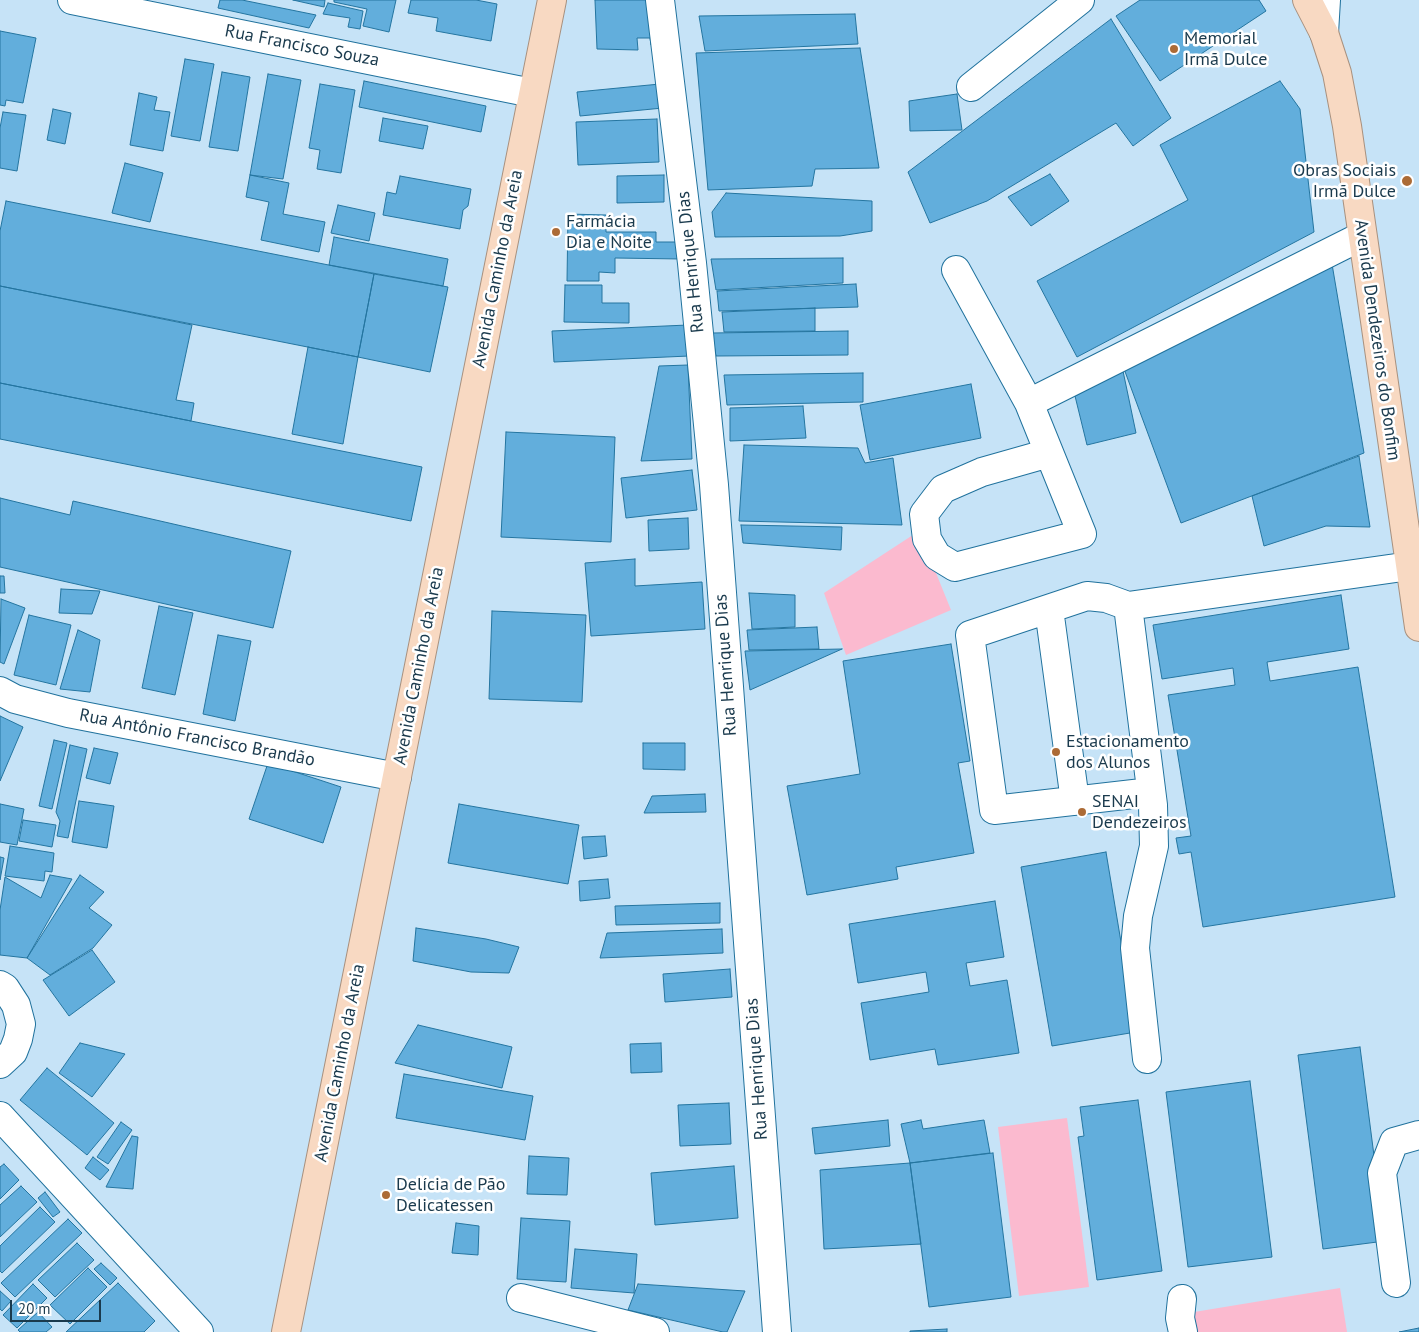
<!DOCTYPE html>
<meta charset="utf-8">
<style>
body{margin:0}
#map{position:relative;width:1419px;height:1332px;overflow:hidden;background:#c6e3f7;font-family:"PT Sans",sans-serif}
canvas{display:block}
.scale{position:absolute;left:10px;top:1300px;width:91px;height:22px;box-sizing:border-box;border:2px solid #1a3a4d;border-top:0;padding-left:6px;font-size:15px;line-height:18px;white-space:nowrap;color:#1a3a4d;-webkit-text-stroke:4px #fff;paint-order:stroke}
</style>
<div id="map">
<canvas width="1419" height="1332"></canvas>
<div class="scale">20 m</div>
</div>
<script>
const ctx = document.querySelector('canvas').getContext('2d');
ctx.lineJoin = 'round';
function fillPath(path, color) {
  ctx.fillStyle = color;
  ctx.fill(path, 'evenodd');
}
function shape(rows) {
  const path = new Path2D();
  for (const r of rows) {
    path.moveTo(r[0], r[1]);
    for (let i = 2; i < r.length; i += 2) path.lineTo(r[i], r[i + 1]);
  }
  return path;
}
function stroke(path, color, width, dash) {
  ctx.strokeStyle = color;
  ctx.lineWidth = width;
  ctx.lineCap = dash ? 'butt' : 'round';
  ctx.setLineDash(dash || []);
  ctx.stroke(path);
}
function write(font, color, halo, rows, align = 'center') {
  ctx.font = font + ' "PT Sans",sans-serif';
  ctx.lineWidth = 5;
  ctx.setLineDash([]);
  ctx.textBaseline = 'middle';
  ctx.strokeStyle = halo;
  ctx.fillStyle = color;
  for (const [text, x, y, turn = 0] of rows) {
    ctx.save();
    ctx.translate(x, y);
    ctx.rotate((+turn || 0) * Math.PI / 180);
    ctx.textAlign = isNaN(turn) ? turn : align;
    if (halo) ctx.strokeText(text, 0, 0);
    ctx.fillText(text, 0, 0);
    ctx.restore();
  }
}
fillPath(shape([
 [919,531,951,610,846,655,824,593],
 [1067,1118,1089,1287,1019,1296,998,1127],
 [1340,1288,1347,1332,1192,1332,1188,1313]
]), '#fbbacf');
const building = shape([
 [220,0,242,0,316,15,309,28,218,8,220,0],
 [293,0,325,0,324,7,293,0],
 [334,0,396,0,389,32,363,26,367,9,334,2,334,0],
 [411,0,476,0,497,4,491,41,436,31,438,18,408,13,411,0],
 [595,0,651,0,660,45,651,45,650,38,637,38,638,50,597,49,595,0],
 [1140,0,1259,0,1266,11,1160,81,1116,16,1140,0],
 [328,3,363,11,360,29,348,27,350,18,323,14,328,3],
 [855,14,858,44,705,51,699,16,855,14],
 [1111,19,1171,118,1133,146,1116,123,987,201,930,223,908,172,1111,19],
 [0,31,36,38,23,103,6,100,5,106,0,105,0,31],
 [860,48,879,168,815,169,812,186,708,190,696,53,860,48],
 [185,59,214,64,200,141,171,136,185,59],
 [222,72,250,77,238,151,209,147,222,72],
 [268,74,301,80,283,179,250,175,268,74],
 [364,81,486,106,481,132,359,107,364,81],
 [1280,81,1300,109,1314,232,1077,357,1037,281,1188,200,1160,145,1280,81],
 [320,84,355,90,341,173,317,169,320,150,309,148,320,84],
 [660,84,663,108,580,116,577,92,660,84],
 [139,93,157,97,154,110,170,112,163,151,130,145,139,93],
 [957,94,962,130,910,131,909,101,957,94],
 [53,109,71,113,65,144,47,140,53,109],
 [3,112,26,115,17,171,0,168,0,128,3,112],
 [383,118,428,126,423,149,379,141,383,118],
 [657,119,659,162,578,165,576,122,657,119],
 [125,163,163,173,150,222,112,213,125,163],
 [1050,174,1069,201,1031,226,1008,197,1050,174],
 [250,175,289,183,283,214,325,222,319,252,261,240,269,202,246,197,250,175],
 [664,175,664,202,617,203,617,176,664,175],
 [400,176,471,189,468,206,463,210,460,229,383,215,387,192,396,194,400,176],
 [726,193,872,201,872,231,840,236,715,237,712,212,726,193],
 [6,201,374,274,358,357,0,286,0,231,6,201],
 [338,205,375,213,369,241,331,233,338,205],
 [568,214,606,215,606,232,656,232,656,242,681,242,681,259,615,258,615,273,599,272,599,281,567,281,568,214],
 [334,237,448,259,443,286,329,265,334,237],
 [843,258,843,283,716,290,711,259,843,258],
 [1331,258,1364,453,1181,523,1120,358,1331,258],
 [374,274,448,287,430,372,358,357,374,274],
 [856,284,858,307,719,311,717,291,856,284],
 [565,285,602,285,602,303,629,303,629,323,564,322,565,285],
 [0,286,192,325,176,400,194,403,191,421,0,383,0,286],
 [815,308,815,331,724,332,722,312,815,308],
 [688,325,689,356,554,362,552,331,688,325],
 [848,331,848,355,716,356,712,333,848,331],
 [308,347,358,357,343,444,292,434,308,347],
 [688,365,692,459,641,461,659,366,688,365],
 [1123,371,1136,433,1087,445,1075,396,1123,371],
 [863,373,863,402,727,405,724,375,863,373],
 [0,383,422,467,411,521,0,439,0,383],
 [971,384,981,438,870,460,860,405,971,384],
 [803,406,806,438,730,441,730,408,803,406],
 [506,432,615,437,611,542,501,537,506,432],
 [744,445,858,448,865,463,893,458,902,525,739,521,744,445],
 [1359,456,1370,527,1326,526,1264,546,1252,496,1359,456],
 [692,470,697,510,626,518,621,478,692,470],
 [0,498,70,515,73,501,291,551,273,628,0,567,0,498],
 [688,518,689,549,649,551,648,520,688,518],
 [741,525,842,527,841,550,743,543,741,525],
 [635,559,635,586,702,582,705,629,591,636,585,563,635,559],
 [0,576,4,576,5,593,0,593,0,576],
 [61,589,100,591,92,614,59,613,61,589],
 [749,593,795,595,795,627,752,629,749,593],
 [1341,595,1349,649,1267,662,1270,681,1358,667,1395,897,1203,927,1191,852,1179,854,1176,838,1191,836,1168,695,1235,685,1233,668,1162,679,1153,625,1341,595],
 [1,599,25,608,4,664,0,662,1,599],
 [159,606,193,613,175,695,142,688,159,606],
 [492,611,586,615,582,702,489,699,492,611],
 [29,615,71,625,56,685,14,675,29,615],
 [817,627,819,649,749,650,747,630,817,627],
 [78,630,100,640,90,692,60,689,78,630],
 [218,635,251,641,235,721,203,714,218,635],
 [951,644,970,761,958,763,974,853,896,867,898,879,807,895,787,786,860,774,843,661,951,644],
 [842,649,750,690,745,651,842,649],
 [0,716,23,727,0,781,0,716],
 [54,740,67,743,52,809,39,806,54,740],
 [643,743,685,743,685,770,643,769,643,743],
 [70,745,87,749,68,838,57,836,60,821,56,812,70,745],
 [94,748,118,753,110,784,86,778,94,748],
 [268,763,341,787,323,843,249,819,268,763],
 [705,794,706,812,644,813,652,796,705,794],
 [79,801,114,806,107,848,72,842,79,801],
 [0,804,24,809,17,845,0,842,0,804],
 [459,804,579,825,568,884,448,863,459,804],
 [23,820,56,825,52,847,19,841,23,820],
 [605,836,607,856,584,859,582,837,605,836],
 [10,846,54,853,52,872,45,871,44,881,5,876,10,846],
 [1106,852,1136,1032,1052,1046,1021,867,1106,852],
 [0,857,4,858,0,880,0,857],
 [50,875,72,879,27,958,0,955,0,910,5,877,41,898,50,875],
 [80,875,104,892,89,908,112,925,93,948,50,975,27,958,80,875],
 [608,879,610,898,580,901,579,881,608,879],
 [995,901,1004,957,966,963,970,986,1007,980,1019,1053,938,1065,935,1049,870,1060,861,1003,929,992,926,972,858,983,849,924,995,901],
 [720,903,720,923,616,925,615,906,720,903],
 [416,928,486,939,519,947,509,973,471,972,413,961,416,928],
 [722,929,723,953,600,958,607,933,722,929],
 [92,950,115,982,69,1016,43,980,92,950],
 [730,969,732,997,665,1002,663,974,730,969],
 [418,1025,512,1047,502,1088,395,1063,418,1025],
 [80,1043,125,1054,92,1097,59,1073,80,1043],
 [661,1043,662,1072,631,1073,630,1044,661,1043],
 [1360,1047,1385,1241,1323,1249,1298,1055,1360,1047],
 [47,1068,114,1123,87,1155,20,1100,47,1068],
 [404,1074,533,1096,525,1140,396,1118,404,1074],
 [1250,1081,1272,1257,1188,1267,1166,1092,1250,1081],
 [1138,1100,1162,1271,1097,1280,1078,1137,1084,1136,1080,1107,1138,1100],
 [729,1103,731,1144,680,1146,678,1105,729,1103],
 [888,1120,890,1146,815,1154,812,1128,888,1120],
 [921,1120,923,1129,984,1120,990,1153,910,1163,901,1124,921,1120],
 [121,1122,132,1130,108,1164,97,1157,121,1122],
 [132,1136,138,1137,133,1189,106,1187,132,1136],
 [993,1153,1011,1297,929,1307,910,1163,993,1153],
 [529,1156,569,1158,567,1195,527,1194,529,1156],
 [93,1157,109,1170,100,1180,85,1168,93,1157],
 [910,1163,921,1244,824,1249,820,1170,910,1163],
 [4,1164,19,1180,0,1199,0,1167,4,1164],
 [734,1166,738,1218,655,1225,651,1173,734,1166],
 [21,1186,37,1202,0,1237,0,1205,21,1186],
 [45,1192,60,1212,53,1217,38,1198,45,1192],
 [40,1207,55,1222,2,1273,0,1271,0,1246,40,1207],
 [521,1218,570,1221,566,1282,517,1279,521,1218],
 [68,1219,82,1233,15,1297,1,1283,68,1219],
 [456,1223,479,1226,478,1255,452,1253,456,1223],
 [77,1243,94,1260,55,1297,38,1280,77,1243],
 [575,1249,637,1254,634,1293,571,1288,575,1249],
 [101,1263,117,1278,110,1285,94,1269,101,1263],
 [88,1268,107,1287,70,1324,50,1305,88,1268],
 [118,1283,155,1321,144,1332,66,1332,118,1283],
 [33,1284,47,1298,17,1328,3,1315,33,1284],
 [638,1284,745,1291,727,1332,723,1332,628,1310,638,1284],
 [0,1291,11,1301,2,1311,0,1309,0,1291],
 [38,1312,52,1327,46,1332,20,1332,18,1330,38,1312],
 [1419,1328,1419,1332,1399,1332,1419,1328],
 [947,1329,947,1332,910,1332,910,1331,947,1329]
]);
fillPath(building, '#62aedc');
stroke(building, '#2475a0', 1);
const minor = shape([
 [72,0,532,93],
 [660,0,692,263,714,485,777,1332],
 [1324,33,1326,0],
 [971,87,1080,0],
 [956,270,1029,403,1362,236],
 [1029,403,1082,534,955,567,937,556,927,539,924,514,943,489,982,472,1049,453],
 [1128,606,1106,598,1087,596,970,635,994,810,1151,792],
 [1049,609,1075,801],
 [0,691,15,699,68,713,397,777],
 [0,985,5,988,16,1005,21,1024,18,1039,13,1052,0,1064],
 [1147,1059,1135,948,1138,916,1154,846,1153,805,1128,606,1410,566],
 [0,1116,199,1332],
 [1396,1283,1382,1173,1394,1142,1419,1135],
 [521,1298,655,1332],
 [1182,1299,1180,1318,1183,1332]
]);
const major = shape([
 [1307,0,1324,33,1337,73,1347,126,1419,627],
 [286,1332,552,0]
]);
stroke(minor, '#20729d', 30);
stroke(major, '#a8917f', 30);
stroke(minor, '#fff', 28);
stroke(major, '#f8d9c2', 28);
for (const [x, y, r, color] of [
 [1174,49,5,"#ac6b36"],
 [1407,181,6,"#ac6b36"],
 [556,232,5,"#ac6b36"],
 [1056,752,5,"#ac6b36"],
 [1082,812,5,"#ac6b36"],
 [386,1195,5,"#ac6b36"]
]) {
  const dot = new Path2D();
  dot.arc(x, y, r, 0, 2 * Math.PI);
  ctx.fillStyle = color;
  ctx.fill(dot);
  stroke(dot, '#fff', 2);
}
write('18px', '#1a3a4d', '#fff', [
 ["Memorial",1184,39],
 ["Irmã Dulce",1184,60],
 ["Obras Sociais",1396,171,"right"],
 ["Irmã Dulce",1396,192,"right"],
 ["Farmácia",566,222],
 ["Dia e Noite",566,243],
 ["Estacionamento",1066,742],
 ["dos Alunos",1066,763],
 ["SENAI",1092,802],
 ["Dendezeiros",1092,823],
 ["Delícia de Pão",396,1185],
 ["Delicatessen",396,1206]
], 'left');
write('18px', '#1a3a4d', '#fff', [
 ["Rua Francisco Souza",302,46,11],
 ["Rua Henrique Dias",691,262,-96],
 ["Avenida Caminho da Areia",498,269,-79],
 ["Avenida Dendezeiros do Bonfim",1377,340,82],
 ["Rua Henrique Dias",726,665,-94],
 ["Avenida Caminho da Areia",419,666,-79],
 ["Rua Antônio Francisco Brandão",197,738,11],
 ["Avenida Caminho da Areia",340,1063,-79],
 ["Rua Henrique Dias",757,1069,-94]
]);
</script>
